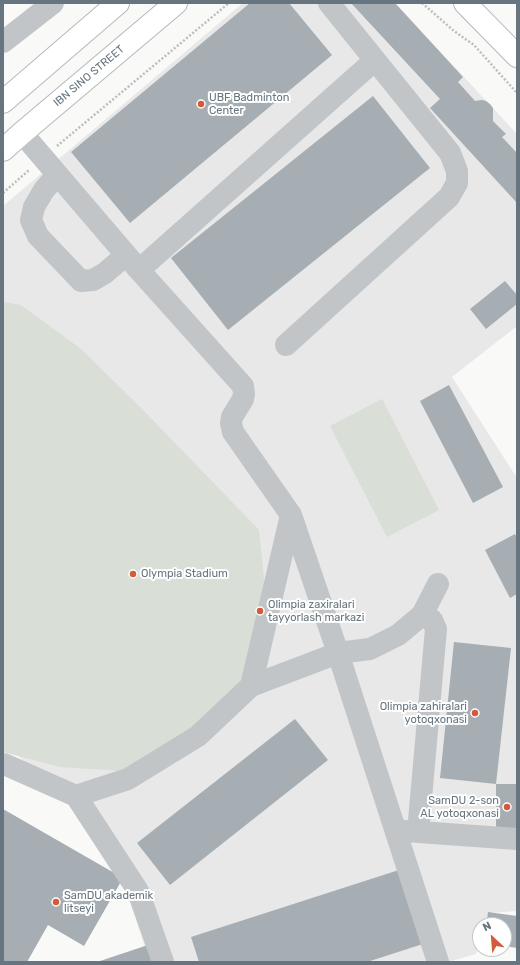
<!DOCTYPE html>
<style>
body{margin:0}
#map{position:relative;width:520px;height:965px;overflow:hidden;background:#f9f9f7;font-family:Rubik,sans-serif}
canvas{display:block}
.frame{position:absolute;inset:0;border:4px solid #66757f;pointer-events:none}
.north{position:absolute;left:472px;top:917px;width:40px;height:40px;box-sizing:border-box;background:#fff;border:1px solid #c2c8cc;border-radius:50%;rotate:334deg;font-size:11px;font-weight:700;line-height:16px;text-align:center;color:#66757f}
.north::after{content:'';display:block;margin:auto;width:14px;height:18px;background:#d35b3d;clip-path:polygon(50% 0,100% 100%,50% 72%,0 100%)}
</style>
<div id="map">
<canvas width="520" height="965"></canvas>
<div class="frame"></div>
<div class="north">N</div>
</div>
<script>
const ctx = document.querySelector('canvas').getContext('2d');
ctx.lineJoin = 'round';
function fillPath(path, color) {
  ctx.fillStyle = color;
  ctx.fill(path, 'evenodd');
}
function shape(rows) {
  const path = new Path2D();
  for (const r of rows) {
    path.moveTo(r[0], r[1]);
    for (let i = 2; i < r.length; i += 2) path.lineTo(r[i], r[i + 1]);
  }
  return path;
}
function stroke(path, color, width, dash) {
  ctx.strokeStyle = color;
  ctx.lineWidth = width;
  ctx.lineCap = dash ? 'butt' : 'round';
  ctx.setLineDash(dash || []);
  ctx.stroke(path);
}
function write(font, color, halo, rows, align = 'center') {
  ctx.font = font + ' Rubik,sans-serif';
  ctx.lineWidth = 4;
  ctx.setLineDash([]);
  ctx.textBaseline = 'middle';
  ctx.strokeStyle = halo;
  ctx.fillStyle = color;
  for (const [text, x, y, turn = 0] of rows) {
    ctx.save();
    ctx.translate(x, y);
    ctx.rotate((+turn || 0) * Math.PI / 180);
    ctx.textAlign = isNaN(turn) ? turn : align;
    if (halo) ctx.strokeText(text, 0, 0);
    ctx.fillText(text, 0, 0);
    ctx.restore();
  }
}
fillPath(shape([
 [243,3,395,3,517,134,517,326,452,377,517,478,517,911,488,913,484,925,480,925,480,939,476,954,448,962,150,962,107,833,3,743,3,206]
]), '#e7e8e7');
fillPath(shape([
 [3,302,21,305,81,349,143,410,259,530,268,618,250,683,187,745,120,771,60,767,3,752],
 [382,399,439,510,387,537,330,426]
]), '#d9ded7');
fillPath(shape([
 [250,3,289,3,332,55,130,223,71,152],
 [351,3,395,3,463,77,458,82,475,101,482,100,486,101,490,104,493,108,493,121,506,134,502,137,517,153,517,203,430,108,440,99],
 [373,96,430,168,228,330,171,258],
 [505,281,517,295,517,304,486,329,470,309],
 [449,385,503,487,473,503,420,401],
 [515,534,517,538,517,594,510,598,485,550],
 [454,642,511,648,496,784,440,778],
 [295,719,328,760,170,885,137,843],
 [496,784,517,784,517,830,496,830],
 [3,809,123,878,84,946,48,925,27,962,3,962],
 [402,869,426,943,367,962,199,962,191,937],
 [488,912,517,916,517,948,504,946,504,925,486,925],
 [154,943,160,962,97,962]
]), '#a6aeb3');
const major = shape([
 [465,3,517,56],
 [3,102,118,3],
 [3,150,22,133,176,3]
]);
stroke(major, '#b4b9bc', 24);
stroke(shape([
 [422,3,454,31,474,45,517,93],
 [57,146,229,3],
 [3,193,29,170]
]), '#bbbec0', 2.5, [2, 2]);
stroke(shape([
 [3,42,53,3],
 [22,133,139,270,243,386,244,394,243,399,232,417,231,423,233,432,291,515,338,653,438,962],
 [57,175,44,190,34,207,31,220,38,236,81,281,93,280,105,273,126,255],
 [139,270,375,60],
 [286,345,449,197,457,183,457,171,450,153,329,3],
 [251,686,291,515],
 [4,764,76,796],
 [405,831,517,839],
 [418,832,436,629,432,620,422,615],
 [163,962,138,891,76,796,128,779,198,736,251,686,338,653,370,649,398,635,422,615,438,584]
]), '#c1c5c8', 22);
stroke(major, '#fff', 22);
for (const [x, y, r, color] of [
 [201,104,4,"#d35b3d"],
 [133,574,4,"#d35b3d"],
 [260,611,4,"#d35b3d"],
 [475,713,4,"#d35b3d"],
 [507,807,4,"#d35b3d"],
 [56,902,4,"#d35b3d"]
]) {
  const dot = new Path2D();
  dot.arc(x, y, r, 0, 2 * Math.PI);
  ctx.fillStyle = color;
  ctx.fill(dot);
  stroke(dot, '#fff', 1.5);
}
write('11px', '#66757f', '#fff', [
 ["IBN SINO STREET",89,76,-40]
]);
write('11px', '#66757f', '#fff', [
 ["UBF Badminton",209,98],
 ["Center",209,111],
 ["Olympia Stadium",141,574],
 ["Olimpia zaxiralari",268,605],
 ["tayyorlash markazi",268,618],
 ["Olimpia zahiralari",467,707,"right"],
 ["yotoqxonasi",467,720,"right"],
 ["SamDU 2-son",499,801,"right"],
 ["AL yotoqxonasi",499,814,"right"],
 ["SamDU akademik",64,896],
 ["litseyi",64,909]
], 'left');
</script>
